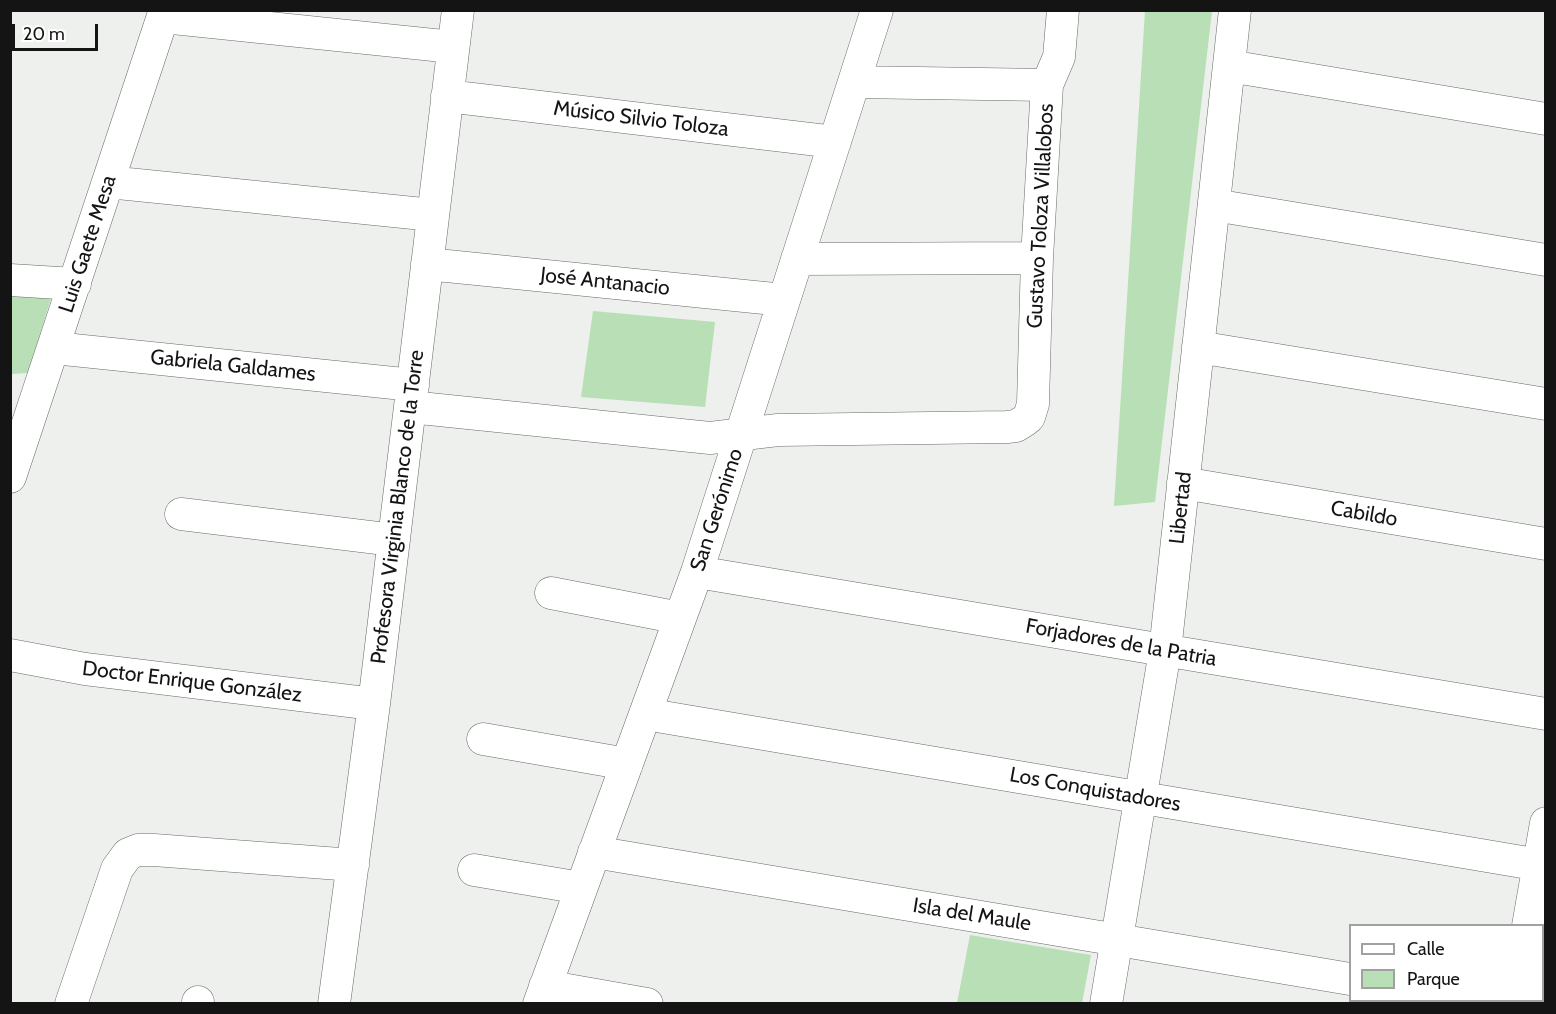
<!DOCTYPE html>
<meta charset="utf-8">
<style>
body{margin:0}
#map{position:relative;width:1556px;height:1014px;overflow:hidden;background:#edf0ec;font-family:Cabin,sans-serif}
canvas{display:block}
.frame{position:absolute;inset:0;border:12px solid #131413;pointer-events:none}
.legend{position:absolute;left:1349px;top:924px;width:195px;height:78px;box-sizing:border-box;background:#fff;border:2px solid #a1a1a1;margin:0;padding:8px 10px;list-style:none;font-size:18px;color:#131413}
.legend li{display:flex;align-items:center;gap:12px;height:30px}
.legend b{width:30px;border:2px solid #a1a1a1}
.scale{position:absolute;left:12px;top:24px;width:86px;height:27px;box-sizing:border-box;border:3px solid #131413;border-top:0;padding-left:8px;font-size:18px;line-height:21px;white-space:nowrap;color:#131413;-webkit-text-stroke:4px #fff;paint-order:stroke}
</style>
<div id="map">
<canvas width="1556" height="1014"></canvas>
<div class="frame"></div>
<ul class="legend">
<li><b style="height:8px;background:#fff"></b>Calle</li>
<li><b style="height:16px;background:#b8dfb5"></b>Parque</li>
</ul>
<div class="scale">20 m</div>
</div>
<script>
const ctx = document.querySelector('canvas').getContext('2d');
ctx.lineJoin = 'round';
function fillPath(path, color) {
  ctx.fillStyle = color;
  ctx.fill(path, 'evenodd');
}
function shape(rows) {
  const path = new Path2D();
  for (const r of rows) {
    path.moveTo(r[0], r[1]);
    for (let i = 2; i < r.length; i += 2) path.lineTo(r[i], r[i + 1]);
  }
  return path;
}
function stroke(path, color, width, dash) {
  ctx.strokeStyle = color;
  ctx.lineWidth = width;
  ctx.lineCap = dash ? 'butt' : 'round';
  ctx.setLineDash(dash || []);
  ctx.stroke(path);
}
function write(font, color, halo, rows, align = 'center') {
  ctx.font = font + ' Cabin,sans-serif';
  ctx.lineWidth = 5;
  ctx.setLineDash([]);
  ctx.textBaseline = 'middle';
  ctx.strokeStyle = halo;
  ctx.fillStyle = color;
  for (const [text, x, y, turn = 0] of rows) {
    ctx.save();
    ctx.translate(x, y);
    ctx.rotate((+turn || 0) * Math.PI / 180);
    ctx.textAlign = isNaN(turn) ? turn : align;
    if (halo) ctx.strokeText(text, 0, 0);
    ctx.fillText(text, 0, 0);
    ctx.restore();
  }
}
fillPath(shape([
 [1145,11,1212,11,1155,502,1114,506],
 [10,295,52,295,28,373,11,374],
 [593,311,715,322,705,407,581,397],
 [970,935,1091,955,1082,1003,957,1003]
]), '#b8dfb5');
const street = shape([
 [163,17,453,47],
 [1229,66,1546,119],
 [854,82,1047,85],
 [447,96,835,142],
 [108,182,433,215],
 [1214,205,1546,260],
 [797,259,1037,258],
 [427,264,784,300],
 [10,280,75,284],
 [1198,347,1546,404],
 [54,348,413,385],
 [410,407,710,438,778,430,1007,427,1016,426,1024,421,1029,417,1033,404,1037,258,1047,85,1059,57,1063,10],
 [10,477,165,10],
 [1183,483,1546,544],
 [181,514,394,540],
 [697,572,1546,714],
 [551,593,680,618],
 [10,655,85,669,374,704],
 [645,714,1546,866],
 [483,739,627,764],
 [594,852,1350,979],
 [474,870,581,888],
 [1528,926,1546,823],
 [545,986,647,1004],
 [1482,1000,1500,1004],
 [71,1004,117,869,128,854,138,850,154,850,353,865],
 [198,1004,198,1002],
 [334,1004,374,704,458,10],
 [539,1004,697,572,877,10],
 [1106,1004,1165,651,1235,10]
]);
stroke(street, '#676a67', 33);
stroke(street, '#fff', 32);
write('21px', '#131413', '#fff', [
 ["Músico Silvio Toloza",641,119,7],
 ["Gustavo Toloza Villalobos",1041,216,-87],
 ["Luis Gaete Mesa",88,244,-72],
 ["José Antanacio",605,282,6],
 ["Gabriela Galdames",233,366,6],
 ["Profesora Virginia Blanco de la Torre",398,507,-83],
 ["Libertad",1181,508,-84],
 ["San Gerónimo",717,510,-72],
 ["Cabildo",1364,514,10],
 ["Forjadores de la Patria",1121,643,10],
 ["Doctor Enrique González",192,682,7],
 ["Los Conquistadores",1095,790,10],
 ["Isla del Maule",972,915,9]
]);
</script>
